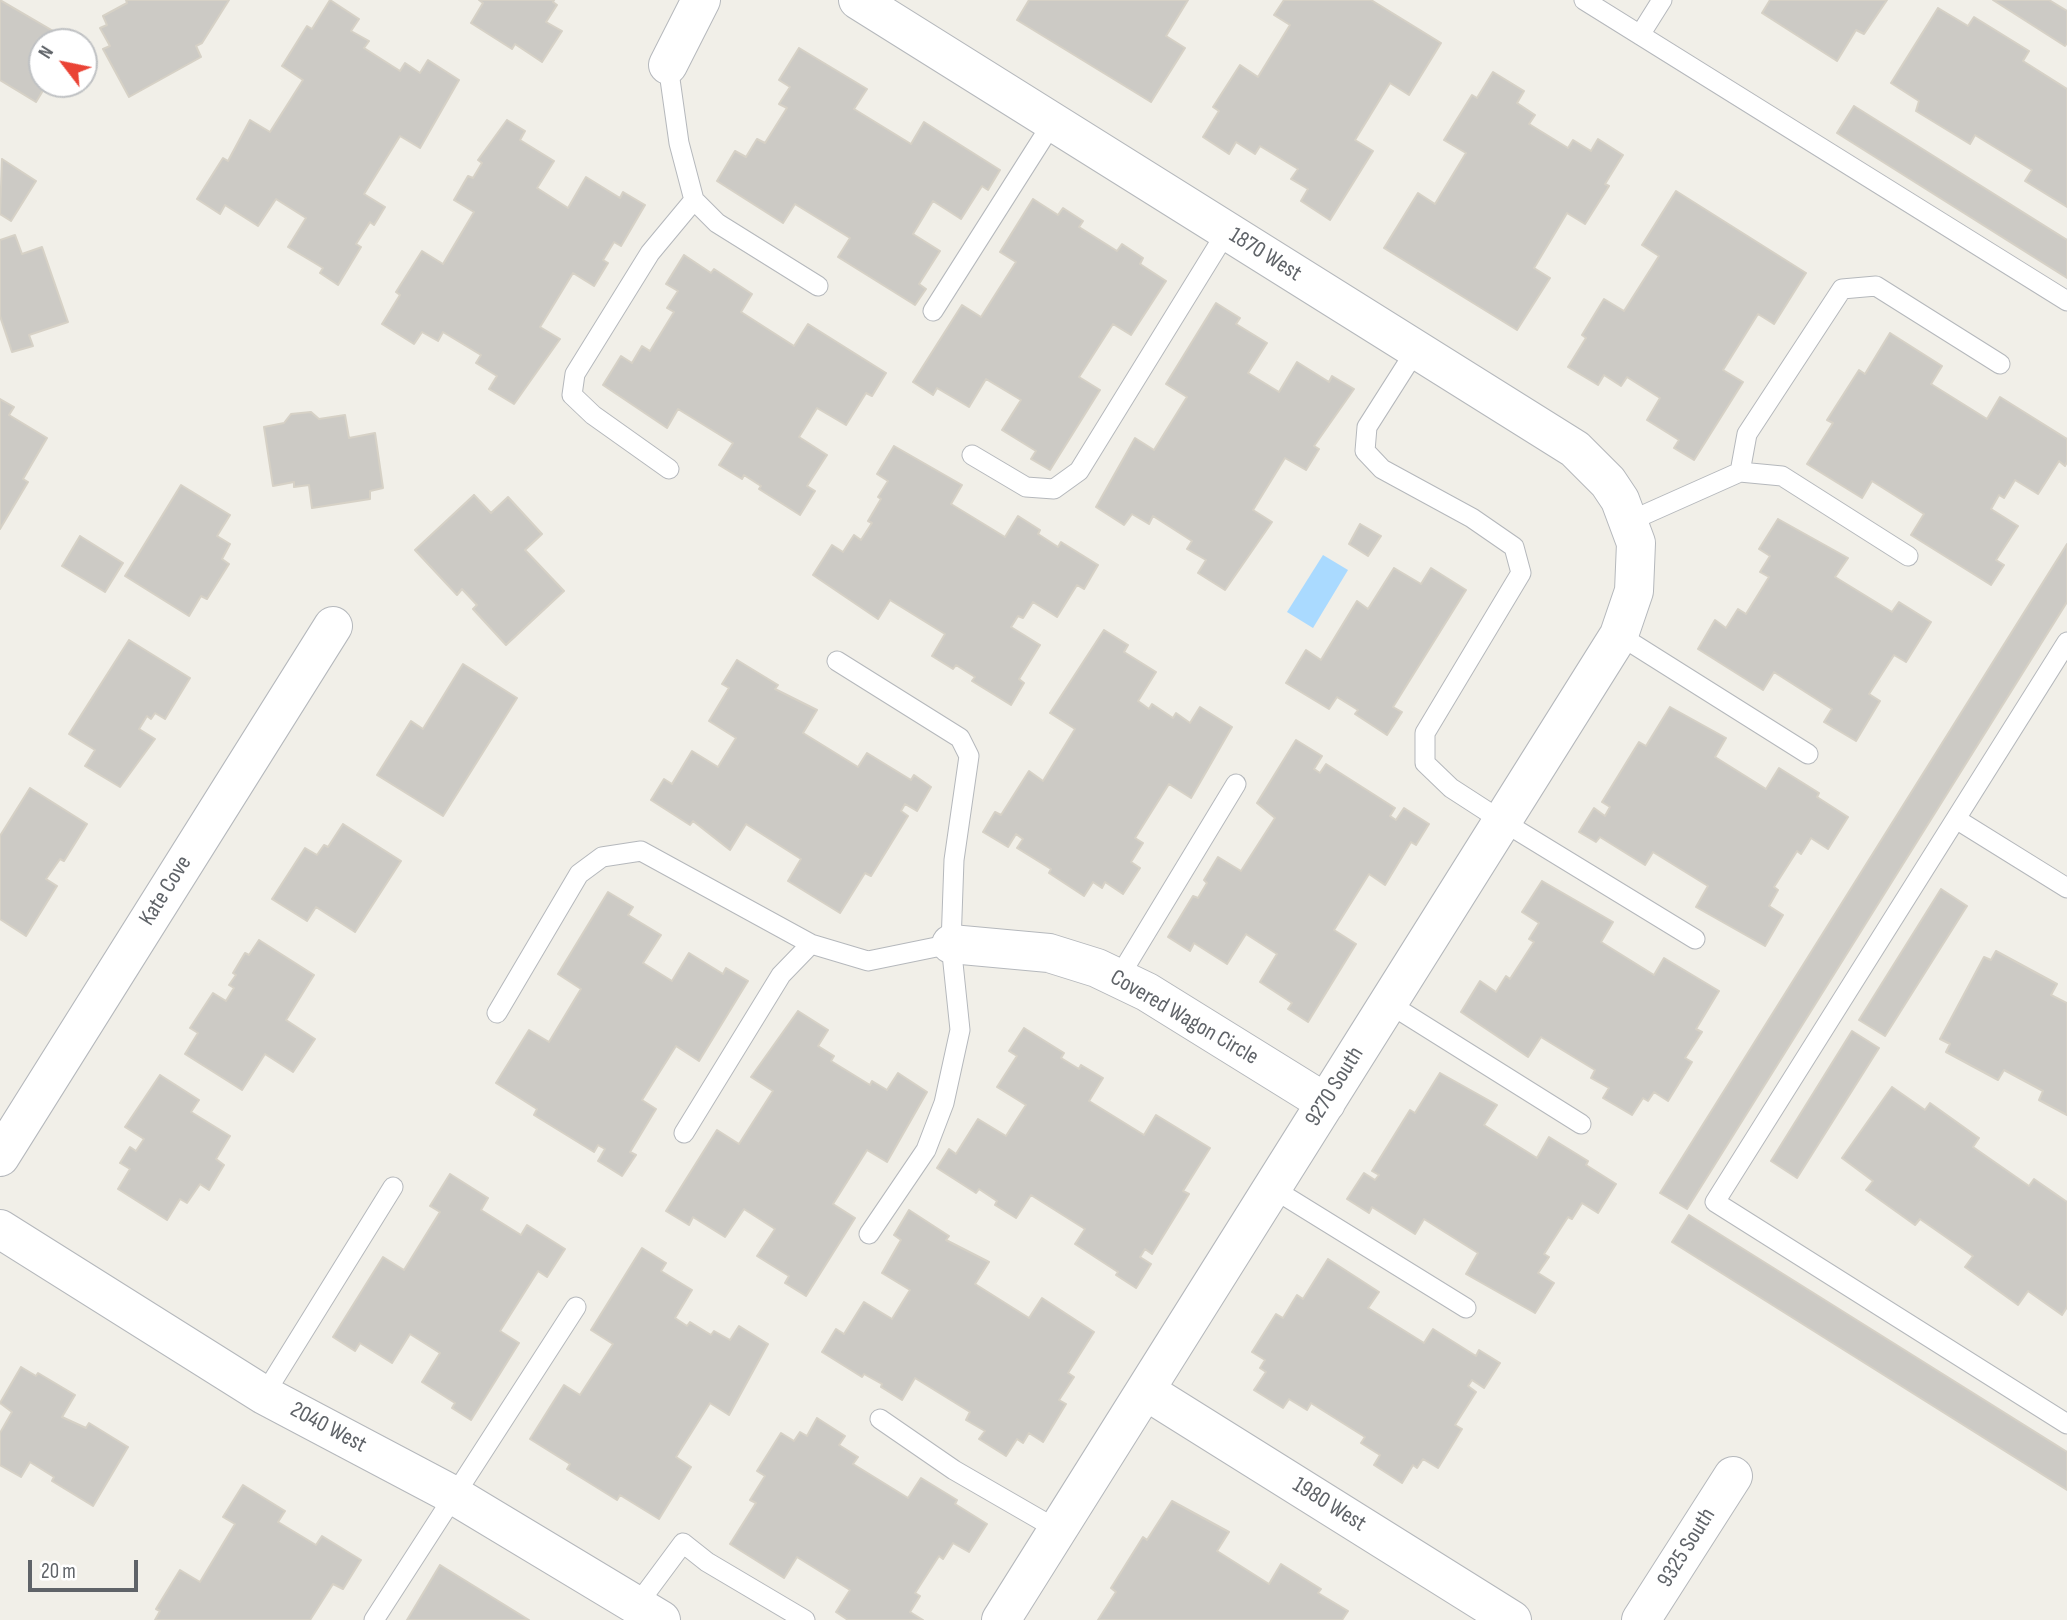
<!DOCTYPE html>
<style>
body{margin:0}
#map{position:relative;width:2067px;height:1620px;overflow:hidden;background:#f1efe8;font-family:"Sofia Sans Condensed",sans-serif}
canvas{display:block}
.north{position:absolute;left:28px;top:28px;width:70px;height:70px;box-sizing:border-box;background:#fff;border:2px solid #bfc1c3;border-radius:50%;rotate:302deg;font-size:19px;font-weight:700;line-height:28px;text-align:center;color:#5f6368}
.north::after{content:'';display:block;margin:auto;width:24px;height:32px;background:#ea4335;clip-path:polygon(50% 0,100% 100%,50% 72%,0 100%)}
.scale{position:absolute;left:28px;top:1560px;width:110px;height:32px;box-sizing:border-box;border:4px solid #5f6368;border-top:0;padding-left:9px;font-size:21px;line-height:24px;white-space:nowrap;color:#5f6368;-webkit-text-stroke:5px #fff;paint-order:stroke}
</style>
<div id="map">
<canvas width="2067" height="1620"></canvas>
<div class="north">N</div>
<div class="scale">20 m</div>
</div>
<script>
const ctx = document.querySelector('canvas').getContext('2d');
ctx.lineJoin = 'round';
function fillPath(path, color) {
  ctx.fillStyle = color;
  ctx.fill(path, 'evenodd');
}
function shape(rows) {
  const path = new Path2D();
  for (const r of rows) {
    path.moveTo(r[0], r[1]);
    for (let i = 2; i < r.length; i += 2) path.lineTo(r[i], r[i + 1]);
  }
  return path;
}
function stroke(path, color, width, dash) {
  ctx.strokeStyle = color;
  ctx.lineWidth = width;
  ctx.lineCap = dash ? 'butt' : 'round';
  ctx.setLineDash(dash || []);
  ctx.stroke(path);
}
function write(font, color, halo, rows, align = 'center') {
  ctx.font = font + ' "Sofia Sans Condensed",sans-serif';
  ctx.lineWidth = 6;
  ctx.setLineDash([]);
  ctx.textBaseline = 'middle';
  ctx.strokeStyle = halo;
  ctx.fillStyle = color;
  for (const [text, x, y, turn = 0] of rows) {
    ctx.save();
    ctx.translate(x, y);
    ctx.rotate((+turn || 0) * Math.PI / 180);
    ctx.textAlign = isNaN(turn) ? turn : align;
    if (halo) ctx.strokeText(text, 0, 0);
    ctx.fillText(text, 0, 0);
    ctx.restore();
  }
}
fillPath(shape([
 [1323,555,1348,570,1313,628,1287,612]
]), '#aadaff');
const building = shape([
 [0,0,72,42,42,42,42,84,47,84,36,102,0,80,0,0],
 [126,0,229,0,202,43,196,46,201,57,129,97,103,49,110,46,100,28,107,25,103,16,127,3,126,0],
 [330,0,359,19,351,31,369,41,364,48,400,71,405,63,420,73,428,60,459,80,420,148,400,136,364,194,385,207,374,225,370,222,356,244,361,247,338,285,320,273,323,268,288,247,306,218,276,199,258,226,225,205,220,214,197,199,223,158,228,161,250,120,270,132,303,80,282,66,307,26,312,29,330,0],
 [479,0,554,0,553,2,557,5,546,22,562,31,542,62,515,44,512,49,471,23,483,3,479,0],
 [1029,0,1188,0,1166,36,1185,48,1151,102,1017,20,1029,0],
 [1284,0,1371,0,1441,43,1409,95,1390,83,1355,140,1373,151,1330,220,1301,201,1308,189,1291,179,1298,169,1260,146,1255,154,1236,142,1229,154,1203,137,1219,111,1213,107,1240,65,1258,77,1290,25,1274,15,1284,0],
 [1770,0,1887,0,1864,34,1856,30,1837,61,1762,13,1770,0],
 [1993,0,2049,0,2067,11,2067,43,2065,46,1993,0],
 [1938,8,1968,26,1974,17,2029,51,2023,61,2067,89,2067,207,2025,181,2032,170,1975,135,1970,144,1916,111,1919,101,1891,83,1938,8],
 [799,48,867,89,854,109,911,144,924,122,1000,170,988,190,982,186,961,219,933,201,913,234,940,251,919,284,926,289,915,305,838,257,850,238,795,204,783,223,717,181,735,151,746,157,757,139,765,143,787,108,779,104,790,87,779,80,799,48],
 [1493,72,1524,91,1517,103,1535,115,1529,124,1568,148,1573,140,1591,151,1598,139,1623,155,1605,184,1609,186,1585,224,1567,213,1534,268,1550,278,1517,330,1384,248,1418,193,1435,204,1466,153,1444,140,1472,95,1477,98,1493,72],
 [1854,106,2067,240,2067,278,1837,133,1854,106],
 [507,120,525,131,520,140,554,161,537,188,568,208,586,177,620,198,623,192,645,205,621,246,614,242,603,260,608,263,594,286,573,273,540,327,560,339,514,404,489,389,497,376,476,363,481,355,443,332,438,341,422,332,414,344,382,324,400,295,396,292,422,251,443,264,474,212,454,200,468,176,473,178,482,163,478,160,507,120],
 [2,159,36,181,11,221,0,214,2,159],
 [1676,191,1806,273,1774,324,1758,314,1723,370,1743,382,1694,460,1674,448,1679,440,1647,420,1660,398,1627,377,1621,386,1604,375,1598,385,1568,367,1586,338,1582,335,1604,299,1624,311,1659,256,1642,245,1676,191],
 [1033,199,1058,215,1063,208,1083,221,1079,227,1117,251,1122,244,1143,258,1140,264,1166,281,1131,335,1113,324,1079,377,1100,390,1050,470,1031,459,1036,451,1002,430,1021,400,986,379,969,407,937,388,933,395,913,382,962,305,981,317,1016,262,1000,252,1033,199],
 [15,235,22,254,42,247,68,322,29,335,33,346,12,352,0,316,0,240,15,235],
 [684,255,711,273,714,269,752,294,741,312,794,346,808,324,886,373,872,396,866,393,846,425,817,408,799,437,827,455,807,486,815,491,800,515,759,489,761,486,744,475,742,479,719,465,733,443,678,409,667,428,603,385,621,356,632,363,642,346,650,351,674,312,667,308,678,291,666,284,684,255],
 [1216,303,1240,318,1236,324,1267,343,1248,373,1279,392,1297,362,1329,382,1332,376,1354,389,1314,446,1319,449,1306,470,1285,458,1253,510,1272,522,1225,590,1198,573,1206,560,1187,549,1192,541,1153,516,1149,524,1132,514,1124,525,1096,507,1135,438,1154,450,1187,397,1166,384,1216,303],
 [1890,333,1942,366,1931,384,1987,419,2000,397,2067,439,2067,462,2065,466,2059,461,2038,494,2015,480,2004,498,1999,495,1991,509,2018,526,1996,560,2004,565,1991,585,1911,535,1924,514,1872,481,1862,498,1807,464,1833,423,1827,420,1859,370,1865,374,1890,333],
 [0,399,14,407,9,415,47,438,23,479,28,482,0,529,0,399],
 [311,412,319,419,345,415,349,438,375,433,383,488,370,491,370,499,312,508,309,485,294,487,294,482,273,486,264,427,284,423,291,414,311,412],
 [894,446,962,485,951,504,1005,537,1018,516,1040,530,1038,534,1058,547,1061,542,1098,565,1084,589,1077,585,1057,617,1033,602,1023,618,1018,616,1011,627,1040,645,1019,679,1024,683,1011,705,972,681,975,677,956,665,953,669,932,656,945,634,890,600,878,619,813,575,832,545,843,552,854,535,861,540,872,523,868,521,881,499,878,497,888,481,877,474,894,446],
 [181,485,230,515,217,536,230,544,222,559,229,564,207,599,201,596,189,616,125,576,181,485],
 [474,495,491,513,508,497,542,534,525,550,564,591,506,645,473,609,477,605,462,589,457,595,415,550,474,495],
 [1778,519,1848,558,1835,577,1892,612,1899,602,1931,622,1906,662,1894,655,1869,694,1880,701,1856,741,1824,722,1832,709,1774,672,1763,690,1698,649,1715,620,1726,628,1738,609,1746,614,1769,577,1760,572,1770,556,1759,549,1778,519],
 [1360,524,1381,536,1368,556,1349,544,1360,524],
 [80,536,123,563,105,592,62,566,80,536],
 [2067,544,2067,602,1687,1209,1660,1193,2067,544],
 [1394,568,1421,584,1431,568,1466,590,1393,707,1402,712,1387,735,1355,714,1358,710,1337,697,1329,709,1286,683,1306,650,1321,660,1357,601,1368,609,1394,568],
 [1104,630,1128,645,1124,652,1156,672,1138,701,1149,709,1152,704,1173,718,1176,713,1190,723,1200,707,1232,727,1191,798,1169,784,1135,838,1143,843,1131,862,1140,868,1123,894,1105,882,1102,888,1093,882,1084,896,1049,873,1051,869,1017,848,1023,839,1016,834,1008,847,983,832,995,812,1001,815,1029,771,1043,781,1075,729,1050,713,1104,630],
 [129,640,190,678,165,719,155,713,151,719,147,716,139,729,155,739,120,787,85,766,95,750,69,734,129,640],
 [737,660,778,685,775,689,817,710,803,733,858,767,867,753,911,780,914,775,931,787,917,811,905,804,901,811,908,816,871,876,865,873,840,913,788,881,801,859,746,824,730,850,693,821,690,825,651,800,664,779,672,784,692,751,718,767,736,738,709,721,729,688,722,684,737,660],
 [463,664,517,698,443,816,377,775,411,721,423,729,463,664],
 [1670,707,1726,738,1715,757,1766,789,1779,768,1819,793,1817,797,1848,817,1828,849,1811,838,1801,854,1797,851,1774,887,1778,890,1769,906,1783,915,1765,946,1696,907,1708,886,1653,852,1645,865,1600,837,1596,842,1579,832,1594,808,1605,816,1610,807,1602,802,1639,742,1646,746,1670,707],
 [1296,740,1322,756,1314,769,1320,773,1326,764,1395,808,1390,816,1396,820,1404,808,1429,824,1416,845,1411,842,1385,885,1369,874,1334,930,1356,944,1308,1022,1288,1009,1292,1003,1260,982,1277,954,1246,934,1227,964,1194,943,1190,951,1168,937,1193,896,1198,898,1207,883,1204,880,1218,857,1241,871,1275,818,1257,803,1296,740],
 [30,788,87,824,64,861,60,859,46,879,57,886,26,936,0,919,0,836,30,788],
 [343,824,401,861,355,932,316,907,307,921,272,899,305,848,317,855,324,845,328,847,343,824],
 [1542,881,1613,922,1601,942,1654,975,1664,958,1719,991,1696,1029,1702,1032,1685,1058,1692,1062,1668,1101,1654,1092,1648,1101,1643,1098,1632,1115,1603,1098,1609,1088,1591,1078,1595,1070,1541,1037,1528,1057,1461,1012,1480,981,1496,992,1506,976,1510,979,1534,942,1529,939,1539,923,1522,912,1542,881],
 [1941,889,1967,906,1885,1036,1859,1020,1941,889],
 [608,892,633,907,628,915,661,935,643,963,672,981,689,953,723,974,726,968,748,981,699,1061,676,1046,642,1100,656,1109,630,1152,636,1155,622,1176,598,1161,605,1149,598,1145,594,1152,534,1115,537,1109,496,1083,529,1030,549,1042,581,989,558,974,608,892],
 [259,940,314,975,286,1020,315,1039,293,1072,265,1054,242,1090,185,1054,198,1033,190,1028,213,993,226,1001,234,988,229,985,236,975,233,973,245,953,249,955,259,940],
 [1996,951,2057,984,2051,995,2067,1003,2067,1115,2039,1100,2043,1091,2004,1070,1998,1080,1946,1052,1950,1044,1940,1039,1984,957,1991,960,1996,951],
 [798,1011,828,1030,818,1046,834,1056,831,1061,870,1085,872,1081,887,1090,898,1073,927,1092,887,1162,867,1150,833,1204,855,1218,806,1296,785,1283,789,1276,757,1256,775,1229,744,1209,725,1237,693,1217,689,1225,666,1211,717,1130,739,1144,773,1091,751,1077,798,1011],
 [1024,1028,1064,1053,1061,1058,1079,1069,1081,1065,1103,1078,1089,1101,1144,1135,1156,1115,1210,1148,1183,1191,1189,1194,1152,1254,1145,1249,1140,1257,1151,1264,1136,1288,1116,1275,1118,1272,1075,1244,1085,1229,1031,1195,1016,1218,995,1205,997,1201,979,1189,976,1193,937,1168,949,1149,956,1154,978,1119,1006,1136,1026,1105,997,1087,1017,1056,1009,1051,1024,1028],
 [1852,1031,1879,1048,1797,1178,1771,1161,1852,1031],
 [1440,1073,1497,1105,1484,1125,1537,1158,1549,1137,1588,1161,1586,1165,1616,1184,1598,1213,1582,1203,1572,1219,1568,1217,1544,1254,1549,1257,1538,1273,1554,1283,1535,1313,1466,1274,1478,1253,1424,1219,1415,1234,1372,1207,1369,1213,1347,1199,1364,1173,1375,1180,1379,1175,1372,1171,1410,1110,1415,1113,1440,1073],
 [160,1075,199,1100,191,1112,230,1136,216,1159,224,1165,209,1190,200,1184,187,1203,180,1199,167,1220,118,1189,130,1169,120,1163,130,1147,136,1151,144,1139,125,1127,160,1075],
 [1892,1087,1925,1110,1930,1103,1979,1138,1973,1147,2029,1186,2034,1179,2067,1202,2067,1307,2062,1315,2028,1291,2018,1305,1965,1267,1973,1256,1920,1219,1915,1225,1866,1190,1873,1181,1842,1158,1892,1087],
 [450,1174,488,1198,481,1210,521,1235,527,1225,565,1249,547,1277,538,1271,500,1331,519,1343,471,1420,452,1408,455,1403,422,1382,440,1353,410,1334,392,1363,360,1343,355,1351,333,1337,383,1257,404,1270,440,1212,430,1206,450,1174],
 [909,1210,949,1236,946,1240,989,1262,975,1284,1029,1318,1042,1298,1094,1332,1068,1373,1074,1377,1059,1400,1066,1404,1043,1442,1029,1433,1023,1443,1017,1439,1006,1456,979,1439,985,1431,966,1420,970,1412,915,1378,902,1400,881,1387,882,1384,864,1374,862,1377,822,1352,836,1329,844,1334,864,1302,892,1319,910,1290,882,1273,901,1240,894,1235,909,1210],
 [1689,1215,2067,1452,2067,1490,1672,1242,1689,1215],
 [642,1248,666,1263,661,1271,692,1290,675,1318,687,1326,690,1322,711,1335,714,1331,730,1340,739,1326,768,1344,729,1415,710,1403,676,1457,691,1467,659,1519,620,1495,617,1500,567,1469,570,1464,530,1439,564,1385,580,1395,613,1344,591,1330,642,1248],
 [1328,1259,1379,1292,1368,1308,1424,1343,1433,1329,1476,1356,1479,1350,1500,1363,1484,1388,1472,1380,1468,1386,1476,1392,1455,1425,1462,1429,1438,1468,1423,1459,1417,1468,1413,1465,1402,1483,1374,1465,1380,1455,1361,1443,1365,1437,1311,1403,1307,1410,1289,1399,1283,1408,1254,1390,1266,1372,1260,1368,1265,1360,1252,1352,1276,1314,1283,1318,1297,1295,1303,1299,1328,1259],
 [21,1367,36,1376,38,1373,75,1395,62,1417,86,1428,89,1423,128,1447,93,1506,52,1481,54,1477,30,1462,21,1477,0,1465,0,1433,12,1412,0,1403,21,1367],
 [817,1418,845,1436,839,1445,858,1457,853,1464,908,1498,921,1478,957,1500,955,1504,987,1524,969,1552,953,1543,943,1559,939,1556,915,1593,920,1596,910,1612,923,1620,848,1620,836,1612,850,1590,797,1557,784,1578,730,1544,756,1503,750,1500,765,1476,757,1471,781,1433,794,1441,800,1432,807,1436,817,1418],
 [243,1485,285,1511,278,1522,316,1545,322,1536,361,1560,343,1589,333,1584,310,1620,155,1620,160,1611,156,1609,180,1570,200,1582,235,1524,223,1517,243,1485],
 [1172,1501,1229,1532,1217,1551,1269,1584,1281,1564,1321,1589,1318,1593,1348,1611,1342,1620,1098,1620,1116,1592,1111,1588,1143,1537,1147,1540,1172,1501],
 [440,1565,529,1620,407,1620,440,1565]
]);
fillPath(building, '#cccac5');
stroke(building, '#d6d1c6', 2);
const service = shape([
 [1584,0,2067,301],
 [1640,35,1662,0],
 [668,65,679,143,694,200,650,253,575,374,572,395,593,415,669,469],
 [694,200,717,223,818,286],
 [933,311,1053,122],
 [1416,350,1367,427,1365,451,1382,469,1472,518,1514,547,1521,573,1425,733,1425,763,1451,788,1502,821,1695,939],
 [972,455,1026,487,1054,489,1079,471,1227,231],
 [1740,472,1747,434,1842,289,1876,286,2000,364],
 [1630,521,1740,472,1782,476,1908,556],
 [1619,635,1808,754],
 [2067,642,1715,1202,2067,1424],
 [837,661,960,738,969,756,954,860,951,944,960,1030,944,1103,926,1150,869,1234],
 [1956,819,2067,888],
 [1119,977,1236,784],
 [1388,1003,1581,1124],
 [497,1013,579,874,602,857,641,851,811,944,868,961,951,944],
 [684,1133,781,975,811,944],
 [1272,1188,1466,1308],
 [264,1395,393,1187],
 [880,1419,954,1470,1058,1530],
 [634,1609,683,1543,707,1562,805,1620],
 [374,1620,576,1307]
]);
const minor = shape([
 [858,0,1575,449,1608,482,1620,500,1636,543,1634,591,1619,635,1001,1620],
 [668,65,701,0],
 [951,944,1049,953,1097,968,1147,992,1326,1103],
 [0,1157,333,626],
 [0,1229,264,1395,455,1496,661,1620],
 [1146,1391,1512,1620],
 [1641,1620,1733,1476]
]);
stroke(service, '#b5b8bc', 21);
stroke(minor, '#b5b8bc', 40);
stroke(service, '#fff', 19);
stroke(minor, '#fff', 38);
write('23px', '#5f6368', '#fff', [
 ["1870 West",1265,255,32],
 ["Kate Cove",166,891,-58],
 ["Covered Wagon Circle",1184,1018,30],
 ["9270 South",1335,1087,-58],
 ["2040 West",328,1428,28],
 ["1980 West",1329,1505,32],
 ["9325 South",1687,1548,-58]
]);
</script>
